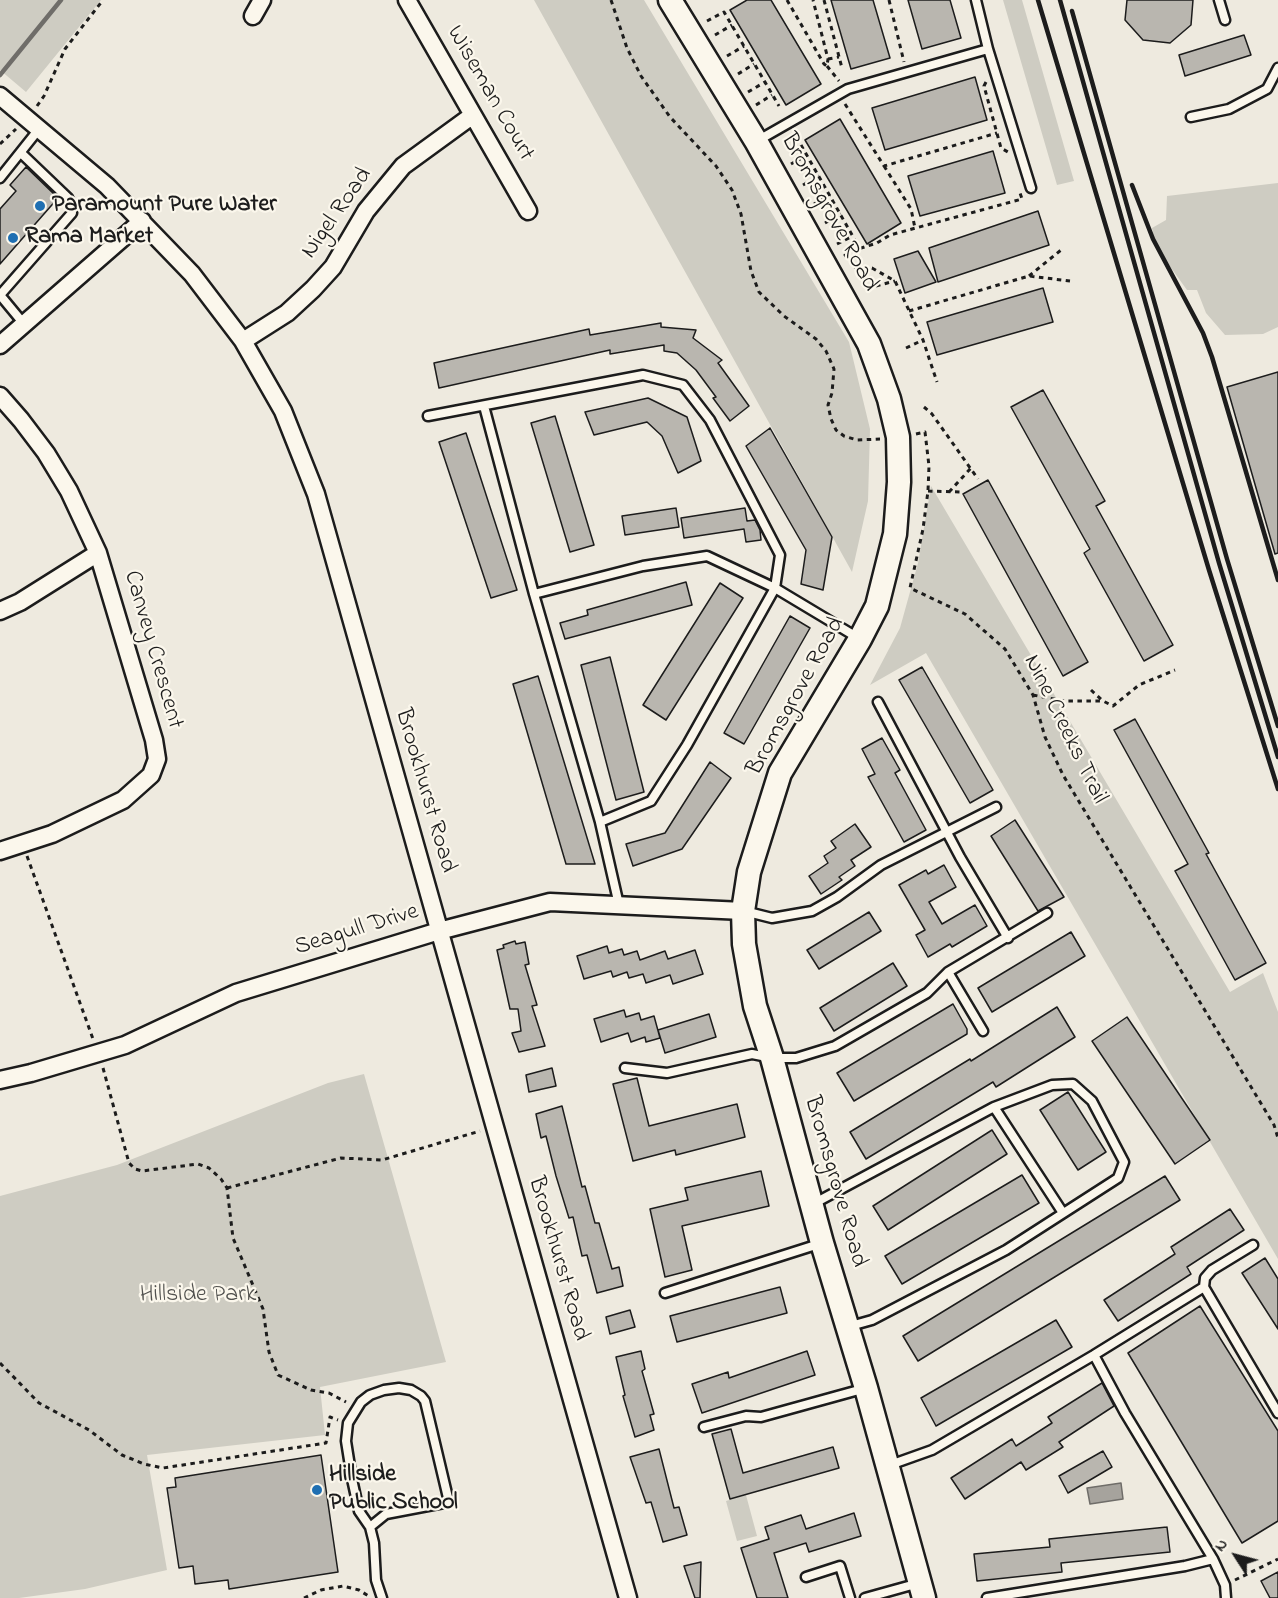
<!DOCTYPE html>
<style>
body{margin:0}
#map{position:relative;width:1278px;height:1598px;overflow:hidden;background:#eeeadf;font-family:"Indie Flower",sans-serif}
canvas{display:block}
.north{position:absolute;left:1206px;top:1526px;width:60px;height:60px;-webkit-text-stroke:4px #fbf7ec;paint-order:stroke;rotate:306deg;font-size:16px;font-weight:700;line-height:24px;text-align:center;color:#1c1c1c}
.north::after{content:'';display:block;margin:auto;width:21px;height:27px;background:#1c1c1c;clip-path:polygon(50% 0,100% 100%,50% 72%,0 100%)}
</style>
<div id="map">
<canvas width="1278" height="1598"></canvas>
<div class="north">N</div>
</div>
<script>
const ctx = document.querySelector('canvas').getContext('2d');
ctx.lineJoin = 'round';
function fillPath(path, color) {
  ctx.fillStyle = color;
  ctx.fill(path, 'evenodd');
}
function shape(rows) {
  const path = new Path2D();
  for (const r of rows) {
    path.moveTo(r[0], r[1]);
    for (let i = 2; i < r.length; i += 2) path.lineTo(r[i], r[i + 1]);
  }
  return path;
}
function stroke(path, color, width, dash) {
  ctx.strokeStyle = color;
  ctx.lineWidth = width;
  ctx.lineCap = dash ? 'butt' : 'round';
  ctx.setLineDash(dash || []);
  ctx.stroke(path);
}
function write(font, color, halo, rows, align = 'center') {
  ctx.font = font + ' "Indie Flower",sans-serif';
  ctx.lineWidth = 4.5;
  ctx.setLineDash([]);
  ctx.textBaseline = 'middle';
  ctx.strokeStyle = halo;
  ctx.fillStyle = color;
  for (const [text, x, y, turn = 0] of rows) {
    ctx.save();
    ctx.translate(x, y);
    ctx.rotate((+turn || 0) * Math.PI / 180);
    ctx.textAlign = isNaN(turn) ? turn : align;
    if (halo) ctx.strokeText(text, 0, 0);
    ctx.fillText(text, 0, 0);
    ctx.restore();
  }
}
fillPath(shape([
 [0,0,101,0,26,92,0,70],
 [534,0,644,0,849,342,870,429,868,501,852,572],
 [1003,0,1022,0,1074,181,1057,185],
 [1278,183,1278,327,1263,334,1225,335,1206,313,1197,290,1187,290,1156,247,1152,228,1166,220,1167,196],
 [931,486,1230,992,1263,973,1278,1012,1278,1259,926,653,870,685,900,628,918,563],
 [364,1074,446,1362,320,1387,325,1435,147,1455,167,1570,85,1589,19,1598,0,1598,0,1196,117,1165,328,1083],
 [746,1495,757,1536,737,1541,726,1501]
]), '#ceccc2');
const water = shape([
 [1121,1483,1123,1499,1090,1504,1087,1488,1121,1483]
]);
fillPath(water, '#a6a39d');
stroke(water, '#6f6d69', 1.5);
stroke(shape([
 [0,75,61,0]
]), '#6f6d69', 4.5);
const building = shape([
 [747,0,771,0,821,84,786,105,730,10,747,0],
 [831,0,873,0,890,58,851,69,831,0],
 [908,0,950,0,961,38,922,49,908,0],
 [1127,0,1193,0,1191,25,1170,43,1143,40,1125,20,1127,0],
 [1244,35,1251,55,1185,76,1179,55,1244,35],
 [975,77,987,120,885,150,872,108,975,77],
 [840,119,901,223,867,244,805,140,840,119],
 [993,151,1005,193,920,216,908,176,993,151],
 [26,167,58,198,0,264,0,209,16,191,10,185,26,167],
 [1038,211,1049,245,938,282,929,248,1038,211],
 [918,251,936,282,905,293,894,259,918,251],
 [1043,288,1053,322,937,355,927,322,1043,288],
 [661,323,661,327,696,330,693,338,722,360,718,363,749,406,730,421,713,398,716,397,696,370,677,353,664,351,664,345,610,354,610,350,439,388,434,363,589,329,590,335,661,323],
 [1278,372,1278,553,1275,554,1227,387,1278,372],
 [1043,390,1105,501,1096,506,1173,645,1144,661,1084,553,1090,549,1011,407,1043,390],
 [648,398,687,417,701,461,678,473,662,436,647,422,594,435,585,412,648,398],
 [555,416,594,545,570,552,531,423,555,416],
 [770,428,832,537,823,590,801,584,806,550,746,446,770,428],
 [466,433,517,590,491,598,439,442,466,433],
 [988,480,1088,662,1063,676,963,494,988,480],
 [676,508,679,527,625,535,622,516,676,508],
 [745,508,747,521,755,520,760,530,761,540,746,542,744,529,684,538,681,518,745,508],
 [686,582,692,605,565,639,560,623,588,615,587,610,686,582],
 [720,583,743,598,666,720,643,705,720,583],
 [790,616,810,628,744,744,724,733,790,616],
 [610,657,644,792,616,800,581,665,610,657],
 [922,667,993,790,970,803,899,680,922,667],
 [538,676,595,864,566,864,513,684,538,676],
 [1135,719,1209,853,1206,854,1266,963,1235,980,1175,871,1188,864,1114,730,1135,719],
 [882,738,900,770,895,773,926,830,904,842,868,777,875,774,862,749,882,738],
 [710,762,731,778,682,849,633,866,626,844,665,833,710,762],
 [1015,820,1064,897,1038,911,991,836,1015,820],
 [855,824,871,847,851,860,855,866,839,877,842,880,821,894,809,876,828,863,824,856,836,848,831,841,855,824],
 [944,865,956,887,929,902,942,924,975,905,987,926,952,947,950,944,928,957,916,935,925,930,899,885,926,870,928,874,944,865],
 [869,912,881,931,819,969,807,950,869,912],
 [1071,932,1085,956,992,1012,978,988,1071,932],
 [515,941,516,944,525,942,529,964,525,965,537,1005,532,1006,545,1046,519,1052,512,1033,521,1031,518,1009,510,1009,497,950,504,948,503,945,515,941],
 [607,946,609,953,622,949,624,955,637,951,640,960,665,951,668,959,695,950,703,974,673,984,670,975,646,983,643,974,629,978,627,972,613,977,611,971,584,979,577,956,607,946],
 [893,963,907,986,834,1031,820,1008,893,963],
 [953,1004,967,1029,967,1034,854,1101,837,1073,953,1004],
 [1057,1007,1075,1037,996,1087,993,1082,866,1159,850,1132,970,1059,971,1061,1057,1007],
 [624,1010,626,1017,639,1013,641,1020,654,1016,660,1038,646,1042,645,1037,631,1042,628,1033,601,1042,594,1019,624,1010],
 [709,1014,716,1037,665,1053,658,1030,709,1014],
 [1127,1017,1210,1140,1175,1164,1092,1041,1127,1017],
 [552,1068,556,1086,529,1092,526,1075,552,1068],
 [637,1078,649,1126,737,1104,745,1137,676,1155,675,1150,633,1161,613,1084,637,1078],
 [1068,1092,1106,1152,1078,1170,1040,1110,1068,1092],
 [562,1106,582,1187,585,1186,595,1223,599,1223,612,1269,619,1267,623,1286,597,1293,587,1255,582,1256,573,1217,569,1218,556,1176,546,1136,541,1138,536,1114,562,1106],
 [992,1130,1007,1154,888,1230,873,1206,992,1130],
 [761,1171,769,1206,682,1226,692,1270,665,1277,650,1209,688,1200,685,1188,761,1171],
 [1022,1175,1039,1203,902,1284,885,1256,1022,1175],
 [1165,1176,1180,1200,918,1361,903,1336,1165,1176],
 [1230,1209,1244,1230,1187,1267,1191,1274,1118,1321,1104,1300,1175,1254,1171,1247,1230,1209],
 [1265,1258,1278,1279,1278,1329,1242,1273,1265,1258],
 [780,1287,787,1313,677,1342,670,1316,780,1287],
 [1200,1306,1278,1431,1278,1521,1242,1543,1128,1353,1200,1306],
 [630,1310,635,1327,610,1334,606,1317,630,1310],
 [1056,1320,1072,1347,936,1426,921,1398,1056,1320],
 [641,1351,645,1369,642,1371,654,1414,650,1415,654,1430,635,1437,623,1396,625,1395,616,1357,641,1351],
 [807,1351,815,1375,702,1413,692,1384,728,1372,729,1378,807,1351],
 [1102,1383,1114,1406,1059,1442,1063,1447,1026,1470,1021,1462,965,1499,951,1478,1012,1439,1016,1446,1052,1423,1048,1417,1102,1383],
 [731,1429,743,1473,833,1447,839,1468,730,1499,712,1434,731,1429],
 [659,1449,674,1508,679,1507,687,1535,663,1542,651,1502,646,1503,630,1457,659,1449],
 [1103,1451,1112,1467,1068,1493,1059,1476,1103,1451],
 [321,1455,338,1572,229,1589,228,1580,195,1584,193,1566,179,1568,167,1488,176,1487,175,1478,321,1455],
 [854,1513,861,1536,809,1552,806,1543,774,1553,788,1598,757,1598,741,1548,769,1539,765,1527,801,1515,806,1529,854,1513],
 [1167,1527,1170,1552,1061,1563,1062,1572,977,1581,974,1554,1050,1547,1049,1539,1167,1527],
 [701,1562,700,1598,695,1598,684,1566,701,1562],
 [1278,1572,1278,1598,1270,1598,1261,1581,1278,1572]
]);
fillPath(building, '#b9b6af');
stroke(building, '#1c1c1c', 1.5);
const lane = shape([
 [976,0,988,49],
 [1219,0,1225,20],
 [1191,117,1229,109,1267,89,1278,68],
 [757,141,848,89,988,49,1031,188],
 [0,178,39,129],
 [0,295,72,213,71,204,68,198,21,153],
 [0,295,24,324],
 [484,406,534,594],
 [428,416,643,375,683,385,710,420,780,555,775,588,687,745,651,801,600,822],
 [878,702,960,857,1008,938],
 [619,905,600,822,534,594,643,566,707,556,775,588,860,639],
 [744,911,772,918,812,911,837,897,881,865,996,807],
 [948,972,983,1031],
 [625,1068,667,1073,752,1054,772,1058,796,1058,835,1046,927,993,948,972,1047,913],
 [994,1107,1063,1213],
 [813,1204,994,1107,1052,1085,1073,1084,1092,1101,1124,1162,1118,1178,1006,1250,872,1320,847,1327],
 [1204,1287,1278,1413],
 [665,1293,822,1243],
 [1094,1355,1125,1413,1213,1559,1225,1585,1226,1598],
 [704,1427,746,1416,761,1417,866,1388],
 [890,1465,932,1450,1094,1355,1204,1287,1205,1278,1212,1270,1253,1245],
 [370,1527,386,1514,449,1502,425,1401,421,1396,411,1390,399,1388,384,1390,370,1395,361,1402,348,1423,346,1441,352,1479,359,1511,370,1527,374,1543,376,1580,382,1598],
 [806,1577,840,1566,850,1598],
 [865,1598,919,1583],
 [987,1598,1185,1566,1213,1559]
]);
const street = shape([
 [407,0,528,211],
 [253,16,262,0],
 [0,96,107,186,192,274,243,341,283,411,316,494,628,1598],
 [243,341,287,313,313,289,333,267,366,211,403,166,473,115],
 [0,345,142,221],
 [0,396,21,420,46,453,69,491,98,553,154,740,157,759,151,775,123,800,52,834,0,851],
 [0,611,20,602,98,553],
 [0,1080,31,1073,125,1045,236,993,439,931,550,902,743,911]
]);
const secondary = shape([
 [670,0,756,141,869,344,889,399,898,437,899,482,895,534,877,606,860,639,780,773,749,872,743,911,744,944,755,1006,772,1058,822,1243,866,1388,924,1598]
]);
stroke(lane, '#1c1c1c', 13);
stroke(street, '#1c1c1c', 21);
stroke(secondary, '#1c1c1c', 27);
stroke(shape([
 [611,0,627,48,641,76,670,117,716,166,732,190,741,214,751,271,759,292,784,316,816,339,826,351,834,369,832,393,828,405,831,419,836,430,844,436,857,440,880,439],
 [787,0,824,64,827,66,828,59,813,0],
 [824,0,842,68],
 [889,0,904,62],
 [707,21,724,12,779,106],
 [715,35,732,25],
 [727,56,744,46],
 [828,59,839,57],
 [827,66,839,81],
 [738,74,754,64],
 [986,82,984,86,1001,148,1008,152],
 [748,92,765,82],
 [845,104,884,166,997,133],
 [756,105,772,95],
 [37,106,44,96,65,49,103,0],
 [0,144,16,129],
 [801,145,860,249],
 [791,164,807,155],
 [884,166,911,209,915,228],
 [803,185,819,176],
 [814,204,830,195],
 [825,223,841,214],
 [837,244,853,236],
 [844,256,852,251,877,243,890,235,1022,199,1020,193],
 [854,267,872,268,895,281,923,340,937,382],
 [1029,276,1061,250],
 [876,286,895,281],
 [909,311,1029,276,1070,281],
 [906,348,923,340],
 [924,407,932,414,978,479],
 [916,434,925,432,929,466,928,491,923,529,910,588,965,614,1005,649,1033,695,1045,737,1063,775,1274,1125,1278,1138],
 [928,491,960,492],
 [949,492,971,468],
 [1091,690,1103,701,1113,706,1139,685,1175,670],
 [1033,695,1064,701,1103,701],
 [27,856,93,1039],
 [103,1068,129,1163,135,1169,142,1171,198,1164,209,1168,221,1179,227,1188,233,1238,263,1309,269,1352,278,1375,311,1390,329,1393,346,1402],
 [227,1188,341,1158,382,1160,480,1131],
 [0,1363,39,1403,89,1430,122,1455,144,1464,163,1468,326,1443,330,1417,338,1420],
 [1235,1580,1278,1559],
 [304,1598,321,1590,343,1586,359,1590,370,1597]
]), '#1c1c1c', 3, [4.5, 4.5]);
stroke(lane, '#fbf7ec', 8);
stroke(street, '#fbf7ec', 16);
stroke(secondary, '#fbf7ec', 22);
stroke(shape([
 [1038,0,1209,570,1278,789],
 [1060,0,1219,563,1278,757],
 [1072,11,1227,559,1278,726],
 [1132,185,1153,239,1203,333,1212,357,1278,580]
]), '#1c1c1c', 4.5);
for (const [x, y, r, color] of [
 [40,206,6,"#1f6fb2"],
 [13,238,6,"#1f6fb2"],
 [317,1490,6,"#1f6fb2"]
]) {
  const dot = new Path2D();
  dot.arc(x, y, r, 0, 2 * Math.PI);
  ctx.fillStyle = color;
  ctx.fill(dot);
  stroke(dot, '#fbf7ec', 2);
}
write('24px', '#1c1c1c', '#fbf7ec', [
 ["Wiseman Court",489,94,60],
 ["Bromsgrove Road",828,213,61],
 ["Nigel Road",338,214,-55],
 ["Canvey Crescent",152,650,74],
 ["Bromsgrove Road",797,697,-61],
 ["Nine Creeks Trail",1064,730,64],
 ["Brookhurst Road",424,791,74],
 ["Seagull Drive",357,931,-17],
 ["Bromsgrove Road",834,1182,74],
 ["Brookhurst Road",557,1259,74]
]);
write('bold 24px', '#1c1c1c', '#fbf7ec', [
 ["Paramount Pure Water",52,206],
 ["Rama Market",25,238],
 ["Hillside",329,1476],
 ["Public School",329,1504]
], 'left');
write('24px', '#51514e', '#fbf7ec', [
 ["Hillside Park",198,1296]
]);
</script>
